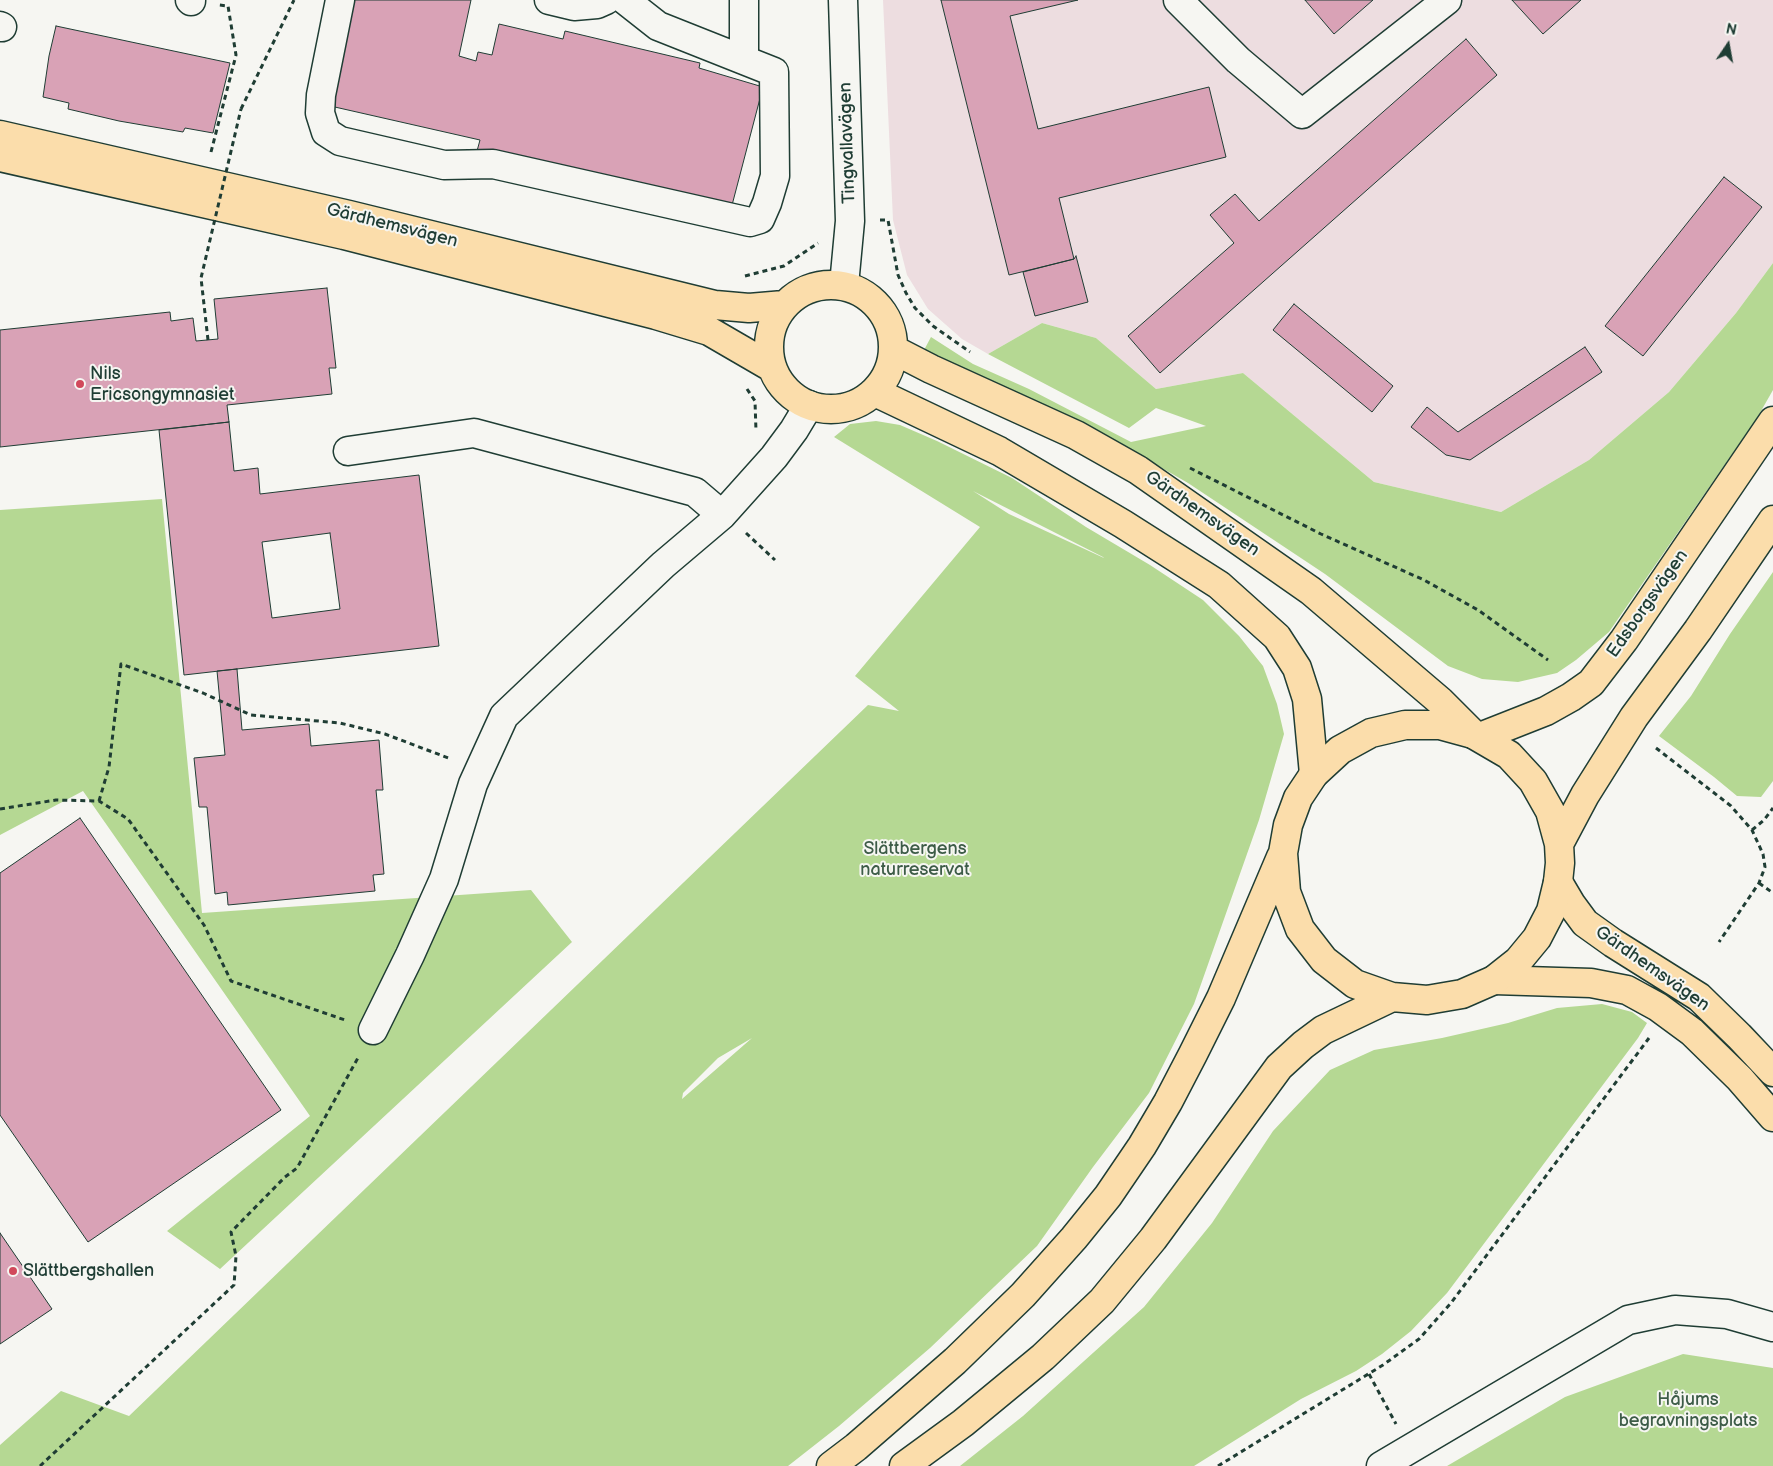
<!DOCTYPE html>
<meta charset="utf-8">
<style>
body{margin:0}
#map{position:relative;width:1773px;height:1466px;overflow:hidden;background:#f6f6f2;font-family:"Balsamiq Sans",sans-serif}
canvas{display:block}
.north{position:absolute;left:1703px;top:20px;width:50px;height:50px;-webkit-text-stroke:4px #f6f6f2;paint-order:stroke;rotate:12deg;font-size:14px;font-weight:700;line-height:20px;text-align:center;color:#1f3d34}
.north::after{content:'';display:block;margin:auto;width:18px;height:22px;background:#1f3d34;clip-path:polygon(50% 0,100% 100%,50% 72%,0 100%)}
</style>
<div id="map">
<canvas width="1773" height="1466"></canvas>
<div class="north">N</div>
</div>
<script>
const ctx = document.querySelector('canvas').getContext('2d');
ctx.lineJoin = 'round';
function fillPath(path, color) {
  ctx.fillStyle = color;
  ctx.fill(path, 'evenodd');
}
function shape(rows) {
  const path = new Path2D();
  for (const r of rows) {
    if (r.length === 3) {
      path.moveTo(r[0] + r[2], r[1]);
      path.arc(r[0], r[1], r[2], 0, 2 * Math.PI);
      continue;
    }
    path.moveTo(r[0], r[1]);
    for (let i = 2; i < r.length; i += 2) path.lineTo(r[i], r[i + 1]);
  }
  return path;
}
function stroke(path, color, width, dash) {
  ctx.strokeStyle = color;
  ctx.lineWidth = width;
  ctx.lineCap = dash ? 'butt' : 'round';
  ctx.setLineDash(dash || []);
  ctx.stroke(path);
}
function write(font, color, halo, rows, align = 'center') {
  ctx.font = font + ' "Balsamiq Sans",sans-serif';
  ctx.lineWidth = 4;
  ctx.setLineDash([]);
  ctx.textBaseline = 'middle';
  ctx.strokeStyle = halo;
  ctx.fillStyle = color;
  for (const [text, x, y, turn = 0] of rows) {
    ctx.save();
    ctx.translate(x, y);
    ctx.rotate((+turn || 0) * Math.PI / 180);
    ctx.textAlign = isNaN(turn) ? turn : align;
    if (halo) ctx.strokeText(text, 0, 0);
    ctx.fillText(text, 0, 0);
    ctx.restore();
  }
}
fillPath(shape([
 [883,0,1773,0,1773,263,1736,313,1669,392,1589,460,1501,512,1374,482,1243,373,1156,389,1096,338,1042,323,988,354,962,339,928,309,907,275,893,220]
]), '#eddde0');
fillPath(shape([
 [1773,263,1773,390,1757,418,1609,632,1576,660,1557,673,1518,682,1482,679,1448,666,1325,574,1188,483,1080,421,923,352,931,337,973,364,1029,389,1131,442,1206,426,1156,408,1129,428,988,354,1042,323,1096,338,1156,389,1243,373,1374,482,1501,512,1589,460,1669,392,1736,313],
 [876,421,900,425,937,441,1012,478,1086,527,1150,565,1203,600,1239,636,1263,666,1277,704,1284,734,1259,820,1194,1004,1149,1093,1093,1167,1037,1246,930,1348,839,1426,788,1466,0,1466,0,1445,61,1391,129,1416,868,705,899,711,855,676,980,527,834,437,850,424],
 [973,491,1103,557,1104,558,1009,514],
 [752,1038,682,1099,683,1093,718,1058],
 [162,499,202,913,531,890,572,942,220,1269,167,1231,310,1116,83,791,0,835,0,510],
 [1773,572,1773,781,1761,797,1737,796,1714,777,1659,736,1691,696,1730,634],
 [1602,1004,1632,1012,1647,1023,1638,1038,1447,1293,1411,1331,1382,1354,1356,1371,1301,1399,1194,1466,960,1466,1023,1416,1144,1307,1212,1223,1273,1131,1330,1070,1374,1050,1442,1038,1508,1023,1557,1008],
 [1683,1354,1773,1368,1773,1466,1447,1466,1565,1397]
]), '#b5d893');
const building = shape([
 [351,0,471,0,459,56,476,61,478,52,492,55,499,24,563,39,565,31,700,63,699,68,763,87,731,209,477,151,480,140,326,105,351,0],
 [941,0,1078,0,1010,16,1038,129,1209,87,1226,157,1059,198,1074,259,1009,275,941,0],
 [1305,0,1373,0,1334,34,1305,0],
 [1512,0,1581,0,1543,34,1512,0],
 [56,26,230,63,213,133,185,128,183,132,119,121,68,109,69,103,43,97,49,56,56,26],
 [1466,39,1497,75,1160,373,1128,336,1234,243,1210,215,1235,194,1259,221,1466,39],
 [1724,177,1762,207,1643,356,1605,326,1724,177],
 [1076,256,1088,302,1035,316,1023,272,1074,259,1076,256],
 [327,288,336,368,329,368,332,394,227,405,229,422,0,447,0,330,170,312,171,321,193,318,196,341,218,339,214,299,327,288],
 [1294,304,1393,386,1372,412,1273,330,1294,304],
 [1585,347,1602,372,1470,460,1446,455,1411,427,1427,407,1458,432,1585,347],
 [229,422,234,471,258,468,260,494,419,475,439,646,184,675,159,430,229,422],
 [330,533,340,609,272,618,262,542,330,533],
 [237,669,242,730,309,724,311,746,379,740,383,790,376,790,384,874,373,875,375,891,228,905,227,892,215,894,207,807,199,807,194,758,225,755,217,671,237,669],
 [80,818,281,1110,88,1242,0,1115,0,873,80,818],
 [0,1233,52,1309,0,1344,0,1233]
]);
fillPath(building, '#d9a2b6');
stroke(building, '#1f3d34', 1);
const minor = shape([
 [190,0,191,1],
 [340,0,321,95,320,113,326,132,340,141,444,165,493,164,750,222,760,219,767,203,775,176,774,72,658,26,625,0],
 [549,0,574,6,597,4,606,0],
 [744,0,744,59],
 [843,0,850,221,844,285],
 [1178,0,1238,60,1302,114,1447,0],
 [0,26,2,27],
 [348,451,474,433,695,492,722,515],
 [373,1030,410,955,444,879,473,784,504,716,663,565,722,515,774,457,794,430,809,405],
 [1381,1466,1628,1320,1675,1310,1727,1314,1773,1327]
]);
const major = shape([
 [0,135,349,215,715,305,749,308,784,305],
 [0,157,344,235,656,315,709,331,771,367],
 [831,347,62],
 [894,350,931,369,1076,435,1138,470,1311,591,1440,701,1473,734],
 [875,392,999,451,1123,524,1219,585,1277,637,1297,668,1307,699,1314,774],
 [1558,882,1571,904,1585,923,1613,943,1699,997,1739,1036,1773,1072],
 [1494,980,1591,983,1627,990,1658,1007,1692,1032,1740,1079,1773,1117]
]);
const highway = shape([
 [1480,737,1546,711,1571,697,1591,683,1624,640,1773,421],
 [1559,844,1585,795,1634,717,1698,630,1773,520],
 [831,1466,856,1447,955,1361,1023,1295,1074,1238,1108,1196,1142,1146,1168,1102,1193,1054,1221,998,1281,857],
 [904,1466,963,1423,1043,1357,1102,1301,1153,1239,1279,1067,1303,1045,1323,1030,1392,997,1427,1000,1462,994,1494,980,1518,961,1537,938,1551,911,1558,882,1560,863,1559,844,1550,811,1533,781,1509,755,1473,734,1440,725,1405,725,1371,733,1340,750,1314,774,1298,798,1288,825,1283,853,1286,892,1300,929,1324,960,1355,984,1392,997]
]);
stroke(minor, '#1f3d34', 31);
stroke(major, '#1f3d34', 31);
stroke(highway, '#1f3d34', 31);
stroke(shape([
 [241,109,294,0],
 [211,152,236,55,228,6,219,5],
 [880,220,888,220,898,275,906,293,915,308,933,326,970,352],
 [745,276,784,266,818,243],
 [747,389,755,401,756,431],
 [1190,468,1321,534,1424,580,1478,610,1548,660],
 [746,533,775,560],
 [1656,748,1731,806,1752,830,1763,854,1765,867,1759,883,1719,942],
 [99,801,109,767,121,664,203,693,251,715,340,723,385,734,451,759],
 [0,809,56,800,99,801,128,819,204,925,231,981,345,1020],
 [1752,830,1764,820,1773,808],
 [1759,883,1773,893],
 [1369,1374,1396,1424],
 [40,1466,234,1285,236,1256,231,1232,285,1177,297,1168,359,1056],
 [1218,1466,1383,1365,1419,1339,1451,1303,1649,1038]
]), '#1f3d34', 3, [5, 4]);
stroke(minor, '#f6f6f2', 28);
stroke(major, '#fbddab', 28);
stroke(highway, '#fbddab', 28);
stroke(shape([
 [208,340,201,278,241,109]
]), '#1f3d34', 3, [5, 4]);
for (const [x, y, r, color] of [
 [80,384,5,"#d1495b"],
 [13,1271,5,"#d1495b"]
]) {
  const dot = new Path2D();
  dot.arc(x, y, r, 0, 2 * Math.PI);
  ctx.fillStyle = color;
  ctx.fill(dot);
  stroke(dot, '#f6f6f2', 2);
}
write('18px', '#1f3d34', '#f6f6f2', [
 ["Tingvallavägen",848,143,-92],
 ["Gärdhemsvägen",392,226,14],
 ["Gärdhemsvägen",1202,514,35],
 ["Edsborgsvägen",1648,604,-55],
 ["Gärdhemsvägen",1652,969,35]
]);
write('18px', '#1f3d34', '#f6f6f2', [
 ["Nils",90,374],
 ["Ericsongymnasiet",90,395],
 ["Slättbergshallen",23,1271]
], 'left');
write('18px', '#3d5c47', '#f6f6f2', [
 ["Slättbergens",915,849],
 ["naturreservat",915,870],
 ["Håjums",1688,1400],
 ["begravningsplats",1688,1421]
]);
</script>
